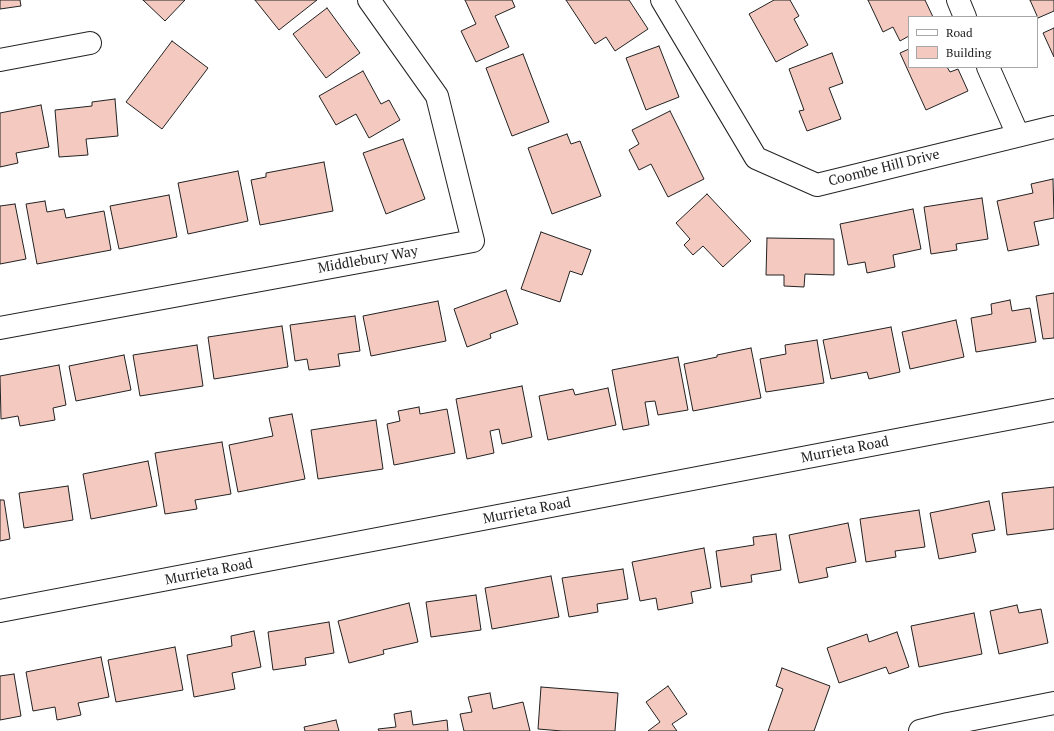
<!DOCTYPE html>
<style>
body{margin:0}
#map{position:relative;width:1054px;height:731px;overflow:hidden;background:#fff;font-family:"PT Serif",serif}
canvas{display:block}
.legend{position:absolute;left:908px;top:16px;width:130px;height:52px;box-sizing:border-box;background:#fff;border:1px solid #a7a7a7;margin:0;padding:5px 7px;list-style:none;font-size:12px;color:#222}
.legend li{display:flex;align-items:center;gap:8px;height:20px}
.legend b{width:20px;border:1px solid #a7a7a7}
</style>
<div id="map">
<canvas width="1054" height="731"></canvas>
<ul class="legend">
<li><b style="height:5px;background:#fff"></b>Road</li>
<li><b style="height:11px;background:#f3c9c0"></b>Building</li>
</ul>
</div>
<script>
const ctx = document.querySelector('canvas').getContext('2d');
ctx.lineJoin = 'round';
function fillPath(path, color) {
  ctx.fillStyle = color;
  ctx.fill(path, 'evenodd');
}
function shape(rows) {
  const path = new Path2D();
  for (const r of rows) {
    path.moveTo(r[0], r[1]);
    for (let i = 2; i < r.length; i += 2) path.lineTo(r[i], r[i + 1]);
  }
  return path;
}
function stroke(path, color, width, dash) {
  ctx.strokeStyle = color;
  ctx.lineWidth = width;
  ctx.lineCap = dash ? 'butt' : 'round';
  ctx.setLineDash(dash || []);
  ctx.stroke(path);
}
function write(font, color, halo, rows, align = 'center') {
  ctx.font = font + ' "PT Serif",serif';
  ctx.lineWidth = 3;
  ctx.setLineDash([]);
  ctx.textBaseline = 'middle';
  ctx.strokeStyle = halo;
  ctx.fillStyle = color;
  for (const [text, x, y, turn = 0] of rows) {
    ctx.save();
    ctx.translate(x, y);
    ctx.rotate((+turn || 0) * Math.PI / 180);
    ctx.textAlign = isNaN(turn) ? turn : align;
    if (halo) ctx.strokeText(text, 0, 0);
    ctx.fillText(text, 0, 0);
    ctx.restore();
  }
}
const building = shape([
 [0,0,20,0,21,6,0,9,0,0],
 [143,0,185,0,165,21,143,0],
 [255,0,317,0,279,30,255,0],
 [465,0,512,0,515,7,495,16,509,47,476,62,461,31,476,24,465,0],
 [566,0,629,0,648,29,615,51,606,37,595,44,566,0],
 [774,0,790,0,799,16,794,19,808,45,776,62,749,14,774,0],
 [868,0,925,0,933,17,909,17,909,36,900,41,893,27,883,32,868,0],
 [1030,0,1054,0,1054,11,1038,18,1030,0],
 [327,8,360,53,326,78,293,34,327,8],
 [1054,28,1054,57,1043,33,1054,28],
 [172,41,208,68,162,129,126,102,172,41],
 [659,46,679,97,646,110,626,58,659,46],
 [909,49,909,67,947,67,950,72,958,69,968,91,926,110,900,53,909,49],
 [832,53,843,83,829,88,841,119,807,131,799,111,804,110,789,69,832,53],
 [523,54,549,122,512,136,486,68,523,54],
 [363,71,381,104,389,100,400,120,369,138,356,114,336,125,319,96,363,71],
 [115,99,118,136,86,139,88,155,59,157,55,110,92,106,92,102,115,99],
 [41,105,49,147,16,153,18,163,0,167,0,113,41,105],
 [670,111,704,179,668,197,651,164,639,170,629,150,639,144,632,130,670,111],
 [567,134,571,144,580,141,601,196,552,214,528,148,567,134],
 [403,139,425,199,386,214,363,153,403,139],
 [324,162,333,211,260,225,251,180,266,177,266,173,324,162],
 [238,171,248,221,188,234,178,183,238,171],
 [1053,179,1054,218,1034,222,1039,245,1008,251,997,201,1033,193,1031,184,1053,179],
 [707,194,751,241,723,267,703,246,693,255,684,245,690,239,676,223,707,194],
 [169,195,177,237,119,249,110,206,169,195],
 [982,198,988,239,956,244,957,250,931,254,924,207,982,198],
 [45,201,47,212,64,209,66,218,104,211,111,250,37,264,26,204,45,201],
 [15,204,26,259,0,264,0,206,15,204],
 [913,209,921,249,893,255,895,267,867,273,865,262,848,265,840,224,913,209],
 [541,232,591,250,582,275,570,271,560,302,521,289,541,232],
 [767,238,834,239,834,275,805,274,804,287,784,286,784,275,766,275,767,238],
 [506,290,518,324,490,334,491,338,467,347,454,309,506,290],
 [1054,293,1054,338,1043,339,1036,296,1054,293],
 [1010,300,1012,311,1030,308,1036,342,976,352,971,318,992,314,991,304,1010,300],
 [438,301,446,341,371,356,363,316,438,301],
 [355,316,360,351,338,354,340,366,309,370,307,359,295,361,290,325,355,316],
 [956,320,964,357,910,369,902,332,956,320],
 [282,326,288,367,214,379,208,337,282,326],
 [891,327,900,372,869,379,867,372,831,379,823,340,891,327],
 [817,340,824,383,766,392,760,359,786,354,785,345,817,340],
 [197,345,203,386,140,396,133,355,197,345],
 [751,348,761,398,693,411,684,364,717,357,717,355,751,348],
 [124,355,131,390,76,401,69,366,124,355],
 [678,357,688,410,658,415,655,401,645,402,649,425,623,430,612,370,678,357],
 [59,365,66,405,53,408,55,420,20,426,18,416,1,419,0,376,59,365],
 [522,386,532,437,502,444,499,429,490,431,494,453,467,459,456,399,522,386],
 [608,388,616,425,548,440,539,396,573,389,575,395,608,388],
 [419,407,420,414,447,409,455,453,394,465,387,424,400,421,398,411,419,407],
 [292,414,305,479,238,492,229,445,273,436,269,418,292,414],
 [376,420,383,469,318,479,311,430,376,420],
 [222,442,231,494,195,500,197,509,165,514,155,453,222,442],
 [148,461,157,506,91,519,83,474,148,461],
 [68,486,73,520,24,528,19,493,68,486],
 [1054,487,1054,529,1007,535,1002,493,1054,487],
 [0,500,4,500,10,539,0,541,0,500],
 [989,501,995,530,972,534,976,552,939,559,930,513,989,501],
 [919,510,925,547,895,551,896,557,866,562,860,519,919,510],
 [848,523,856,562,826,568,828,577,799,583,789,535,848,523],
 [776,534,781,570,751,575,752,582,721,587,716,551,754,545,753,537,776,534],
 [704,548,711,588,691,592,693,603,658,610,656,598,640,601,632,562,704,548],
 [623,569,628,599,597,604,598,612,569,617,562,578,623,569],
 [551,576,559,617,492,629,485,588,551,576],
 [476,595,481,630,431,637,426,602,476,595],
 [409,603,418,642,383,650,384,654,349,663,338,621,409,603],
 [1017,605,1019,613,1041,609,1048,643,999,654,990,611,1017,605],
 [974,613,982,654,919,667,911,626,974,613],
 [329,622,334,653,305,658,306,665,273,670,268,632,329,622],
 [254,631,261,667,232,673,235,689,194,697,187,655,232,646,231,636,254,631],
 [897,632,909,667,889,674,886,667,839,683,827,648,867,634,869,642,897,632],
 [175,647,183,690,116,702,108,660,175,647],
 [101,657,109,697,78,703,81,715,57,720,55,707,33,711,26,672,101,657],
 [782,668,830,686,814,731,768,731,783,689,776,686,782,668],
 [14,674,21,716,0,720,0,676,14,674],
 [668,686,687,714,672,724,677,731,648,731,660,722,646,702,668,686],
 [541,687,618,693,615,731,562,731,538,729,541,687],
 [490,693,493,709,523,702,530,731,464,731,460,714,472,712,468,697,490,693],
 [411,711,413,725,447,720,448,731,379,731,378,729,396,727,394,714,411,711],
 [336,720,339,731,305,731,304,727,336,720]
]);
fillPath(building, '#f3c9c0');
stroke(building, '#222', 1);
const minor = shape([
 [662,0,756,158,817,185,1054,127],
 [958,0,965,17],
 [0,60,90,43],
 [988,67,1018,135],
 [0,328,473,241,437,96,369,0],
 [920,731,948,724,1054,703]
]);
const major = shape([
 [0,611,1054,410]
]);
stroke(minor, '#222', 24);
stroke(major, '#222', 24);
stroke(minor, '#fff', 22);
stroke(major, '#fff', 22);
write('14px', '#222', '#fff', [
 ["Coombe Hill Drive",884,168,-14],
 ["Middlebury Way",368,260,-10],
 ["Murrieta Road",845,450,-11],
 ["Murrieta Road",527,511,-11],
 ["Murrieta Road",209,572,-11]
]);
</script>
